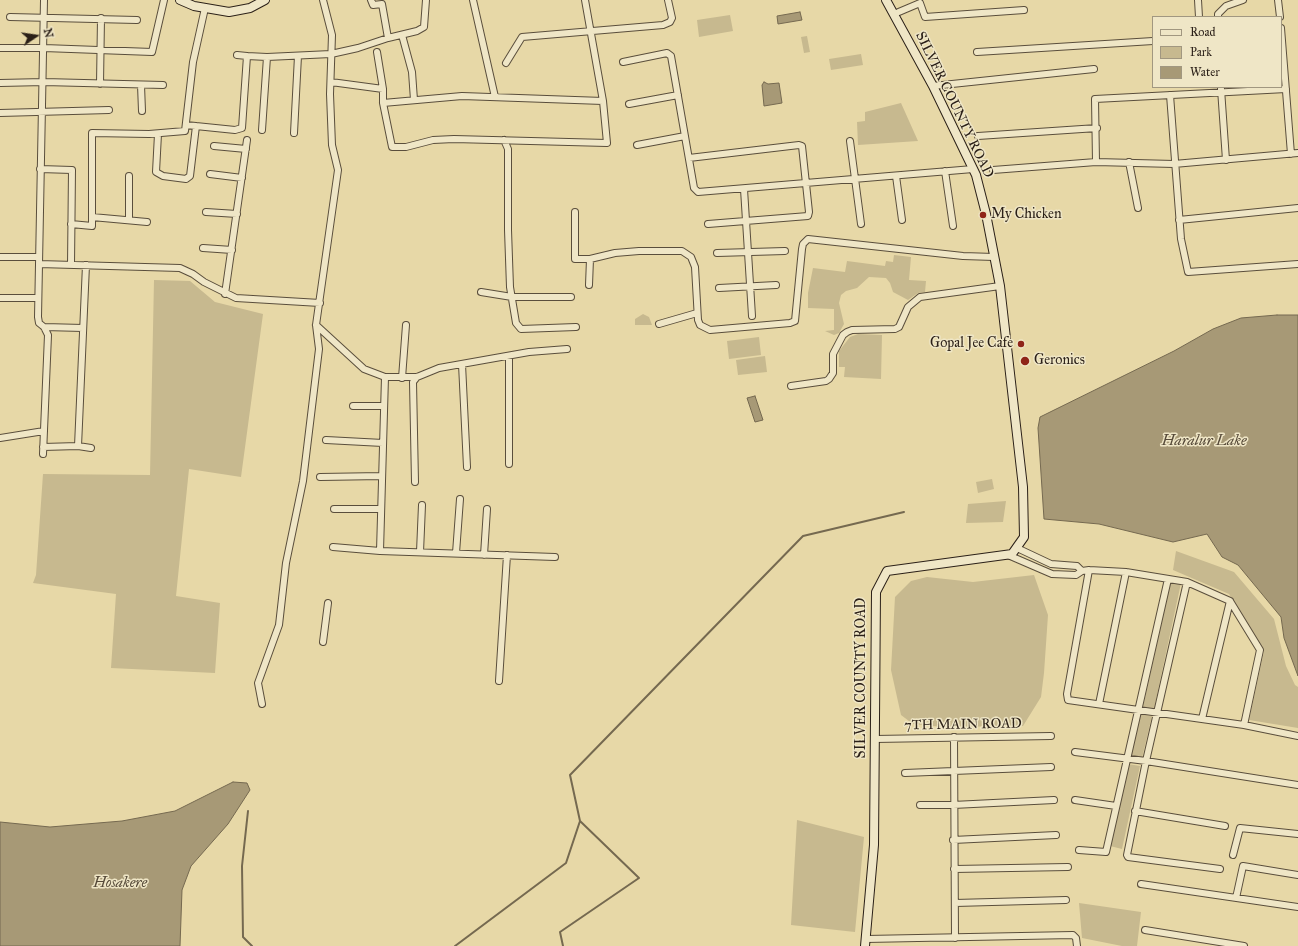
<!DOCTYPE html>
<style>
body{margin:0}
#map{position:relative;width:1298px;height:946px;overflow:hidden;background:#e7d8a7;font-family:"IM FELL Great Primer",serif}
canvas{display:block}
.legend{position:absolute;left:1152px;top:16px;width:130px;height:72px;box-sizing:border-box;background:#efe6c6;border:1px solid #a19780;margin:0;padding:5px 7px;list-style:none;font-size:12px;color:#2b2018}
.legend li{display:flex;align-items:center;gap:8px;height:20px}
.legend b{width:20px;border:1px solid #a19780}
.north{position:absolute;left:16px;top:16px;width:40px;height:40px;-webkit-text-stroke:3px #efe6c6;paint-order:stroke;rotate:77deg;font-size:11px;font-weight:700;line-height:16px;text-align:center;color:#2b2018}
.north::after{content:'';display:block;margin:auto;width:14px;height:18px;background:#2b2018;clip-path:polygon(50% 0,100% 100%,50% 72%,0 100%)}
</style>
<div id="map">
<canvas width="1298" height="946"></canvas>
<ul class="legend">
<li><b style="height:5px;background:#efe6c6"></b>Road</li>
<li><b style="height:11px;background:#c7b98f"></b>Park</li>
<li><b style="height:11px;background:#a79976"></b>Water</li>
</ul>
<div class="north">N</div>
</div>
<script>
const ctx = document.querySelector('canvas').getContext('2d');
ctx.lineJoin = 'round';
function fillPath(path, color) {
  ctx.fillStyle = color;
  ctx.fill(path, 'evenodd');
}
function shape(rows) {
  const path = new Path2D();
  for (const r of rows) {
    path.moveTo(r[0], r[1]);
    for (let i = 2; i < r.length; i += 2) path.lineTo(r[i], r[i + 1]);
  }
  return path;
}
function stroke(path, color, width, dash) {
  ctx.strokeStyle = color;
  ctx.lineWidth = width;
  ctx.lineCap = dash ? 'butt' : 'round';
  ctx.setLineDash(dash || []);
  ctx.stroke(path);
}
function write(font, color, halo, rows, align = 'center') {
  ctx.font = font + ' "IM FELL Great Primer",serif';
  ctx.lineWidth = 3;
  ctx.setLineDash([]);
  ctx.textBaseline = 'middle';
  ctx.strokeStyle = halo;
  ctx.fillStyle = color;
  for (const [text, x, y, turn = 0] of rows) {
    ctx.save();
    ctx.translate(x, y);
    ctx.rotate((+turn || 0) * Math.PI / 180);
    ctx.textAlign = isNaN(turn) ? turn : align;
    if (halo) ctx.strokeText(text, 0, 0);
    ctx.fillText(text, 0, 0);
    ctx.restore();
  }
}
fillPath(shape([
 [730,15,733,31,699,37,697,20],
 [807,36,810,52,804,53,801,37],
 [861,54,863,65,831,70,829,59],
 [901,103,918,141,858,145,857,122,865,121,865,112],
 [894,255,911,257,909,280,926,281,925,292,918,293,908,300,893,292,890,283,886,278,869,277,857,288,846,291,841,295,839,303,844,324,839,333,834,335,825,331,834,330,834,309,808,308,808,293,813,268,845,272,847,261,885,266,886,261,893,262],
 [154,280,190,281,215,302,263,314,241,477,189,469,176,596,220,603,215,673,111,668,116,594,33,583,36,575,43,474,150,475],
 [643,314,649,317,652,325,635,325,635,319],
 [858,334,882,335,881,379,844,377,845,367,839,367,839,351,850,337],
 [759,337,761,355,729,359,727,341],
 [765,356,767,372,738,375,736,360],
 [992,479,994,489,978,493,976,482],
 [1006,501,1003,522,966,523,968,504],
 [1176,551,1234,572,1274,619,1286,666,1295,685,1298,687,1298,728,1249,720,1264,651,1229,594,1173,570],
 [1034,575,1048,615,1044,673,1041,697,1023,726,944,727,913,724,901,715,891,670,895,597,911,581,927,577,973,582],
 [1171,581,1181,583,1154,709,1143,707],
 [1141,714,1152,716,1142,758,1131,756],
 [1128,764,1140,766,1122,849,1110,846],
 [797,820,864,837,855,932,791,925],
 [1079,903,1141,912,1137,946,1122,946,1082,938]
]), '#c7b98f');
const water = shape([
 [800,12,802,20,778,24,777,16,800,12],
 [764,82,768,84,779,83,782,103,764,106,762,85,764,82],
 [1277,315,1298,315,1298,676,1284,638,1281,617,1238,565,1222,557,1207,534,1173,542,1099,524,1044,519,1038,428,1040,417,1174,351,1213,329,1241,318,1277,315],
 [755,396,763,420,755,422,747,398,755,396],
 [233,782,247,783,250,790,228,824,191,866,182,890,180,946,0,946,0,822,50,827,122,821,175,811,233,782]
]);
fillPath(water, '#a79976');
stroke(water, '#756950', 1);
stroke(shape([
 [248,811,242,866,243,937,252,946],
 [455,946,566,863,580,821],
 [563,946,560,932,639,878,580,821,570,775,803,536,904,512]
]), '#756950', 2);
const street = shape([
 [371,0,373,5,382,4,388,38,417,31,424,27,426,0],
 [473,0,495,97],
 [585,0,603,101,607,143,454,139,433,140,406,147,392,147,383,103,462,96,603,101],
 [1198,0,1199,17],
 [1278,0,1280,17],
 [894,14,920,3,925,17,1024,10],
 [10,17,137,20],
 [1218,17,1218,14,1226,6,1243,0],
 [1281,28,1291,154],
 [402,35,412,72,414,100],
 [0,48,44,48,152,52,164,0],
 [377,52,383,89],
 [977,52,1153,41],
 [237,55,247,56],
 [623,62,667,53,671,56,694,188,698,192,973,169],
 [506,63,522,37,663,25,670,22,672,18,668,0],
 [331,82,383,89,383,103],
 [0,83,44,82,163,85],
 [100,84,101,18],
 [141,85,142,111],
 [933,86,1094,69],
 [1221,89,1226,160],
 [1170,95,1181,239,1188,272,1298,264],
 [629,104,678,95],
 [0,113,109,110],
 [186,125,235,130,242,128,247,56,267,57,331,54,358,48,388,38],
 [262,130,267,57],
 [294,133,298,56],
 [158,134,156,172,163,176,186,179,190,176,196,126],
 [978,136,1097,128],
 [504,140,508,149,508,230,510,287,516,323,521,329,576,327],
 [850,141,861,224],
 [637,145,685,136],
 [214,146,246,149],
 [689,158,799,145,802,146,809,212,808,216,708,224],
 [1096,162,1095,99,1286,89],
 [1129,162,1138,208],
 [40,169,72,170,71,265],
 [993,170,1096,162,1174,164,1298,153],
 [945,171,953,226],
 [210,174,242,178],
 [896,176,902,220],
 [744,189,752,316],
 [206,212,237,214],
 [575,212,575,259,590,259,615,253,639,251,682,251,691,257,695,267,698,320,700,325,710,330,790,323,795,321,802,249,803,244,808,239,963,256,994,257],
 [92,217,147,222],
 [129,220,129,176],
 [1179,220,1298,208],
 [71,224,92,226,92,133,149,134,185,131,193,62,205,8],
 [203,248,232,250],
 [717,253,785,251],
 [0,257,39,257],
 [39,264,180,268,193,274,204,282,236,298,320,303],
 [589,285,590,259],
 [719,288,776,285],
 [481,292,512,297,571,297],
 [225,294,247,140],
 [0,298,38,298],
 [659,324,697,313],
 [316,325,364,369,385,377,380,551,555,557],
 [44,327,83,328],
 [462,364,467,467],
 [385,377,417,377,439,368,529,352,567,349],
 [402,378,406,325],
 [791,386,826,381,829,379,833,373,833,354,843,335,847,332,852,330,895,329,899,327,908,307,920,297,1000,286],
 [353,406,384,406],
 [0,438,44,431],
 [326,440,383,443],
 [78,446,91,448],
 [43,447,78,446,86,265],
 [43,454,48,335,44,327,39,323,38,317,44,0],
 [509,464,509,356],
 [320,477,382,476],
 [415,482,413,382,417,377],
 [334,509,381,509],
 [333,547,380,551],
 [1017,548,1051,564,1077,566,1082,571],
 [420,552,422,505],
 [456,553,460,499],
 [484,555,487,509],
 [1008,555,1052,574,1076,575,1082,571,1089,570,1126,572,1187,582,1230,601,1260,650,1244,725,1068,700,1067,694,1089,570],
 [1187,582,1146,761,1127,855,1128,857,1220,869],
 [323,642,328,603],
 [499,681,507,555],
 [262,704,258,683,279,625,286,563,303,481,319,349,316,325,338,170,332,145,330,94,332,35,323,0],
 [1099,704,1126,572],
 [1202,719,1230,601],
 [1244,725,1298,736],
 [954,737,955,938],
 [875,739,1051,736],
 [1075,752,1146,761,1298,785],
 [905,773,1051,767],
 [1075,800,1116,806],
 [920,805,953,805,1054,800],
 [1135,811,1225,826],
 [953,840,1056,835],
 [1079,850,1106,852,1168,579],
 [1233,855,1240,828,1298,834],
 [954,869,1068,867],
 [1141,884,1298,907],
 [1236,898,1243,866,1298,875],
 [955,903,1066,900],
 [1145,930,1244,946],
 [866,939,1073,935,1076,938,1077,946]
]);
const secondary = shape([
 [180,0,194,6,229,12,250,8,265,0],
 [865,946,874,845,876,592,887,571,1012,554,1024,537,1023,487,1000,286,986,214,976,175,933,86,886,0]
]);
stroke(street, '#5a4e3c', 8);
stroke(secondary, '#2b2018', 10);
stroke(street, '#efe6c6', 6);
stroke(secondary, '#efe6c6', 8);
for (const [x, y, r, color] of [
 [983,215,4,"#8f2418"],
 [1021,344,4,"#8f2418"],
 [1025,361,5,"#8f2418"]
]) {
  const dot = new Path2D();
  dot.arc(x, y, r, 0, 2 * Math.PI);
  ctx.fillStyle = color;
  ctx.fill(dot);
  stroke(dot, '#efe6c6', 1.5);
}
write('14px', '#2b2018', '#efe6c6', [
 ["SILVER COUNTY ROAD",954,105,64],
 ["SILVER COUNTY ROAD",862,678,-90],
 ["7TH MAIN ROAD",963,725,-1]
]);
write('14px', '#2b2018', '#efe6c6', [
 ["My Chicken",991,215],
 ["Gopal Jee Cafe",1013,344,"right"],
 ["Geronics",1034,361]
], 'left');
write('italic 15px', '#564a39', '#efe6c6', [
 ["Haralur Lake",1204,441],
 ["Hosakere",120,883]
]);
</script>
